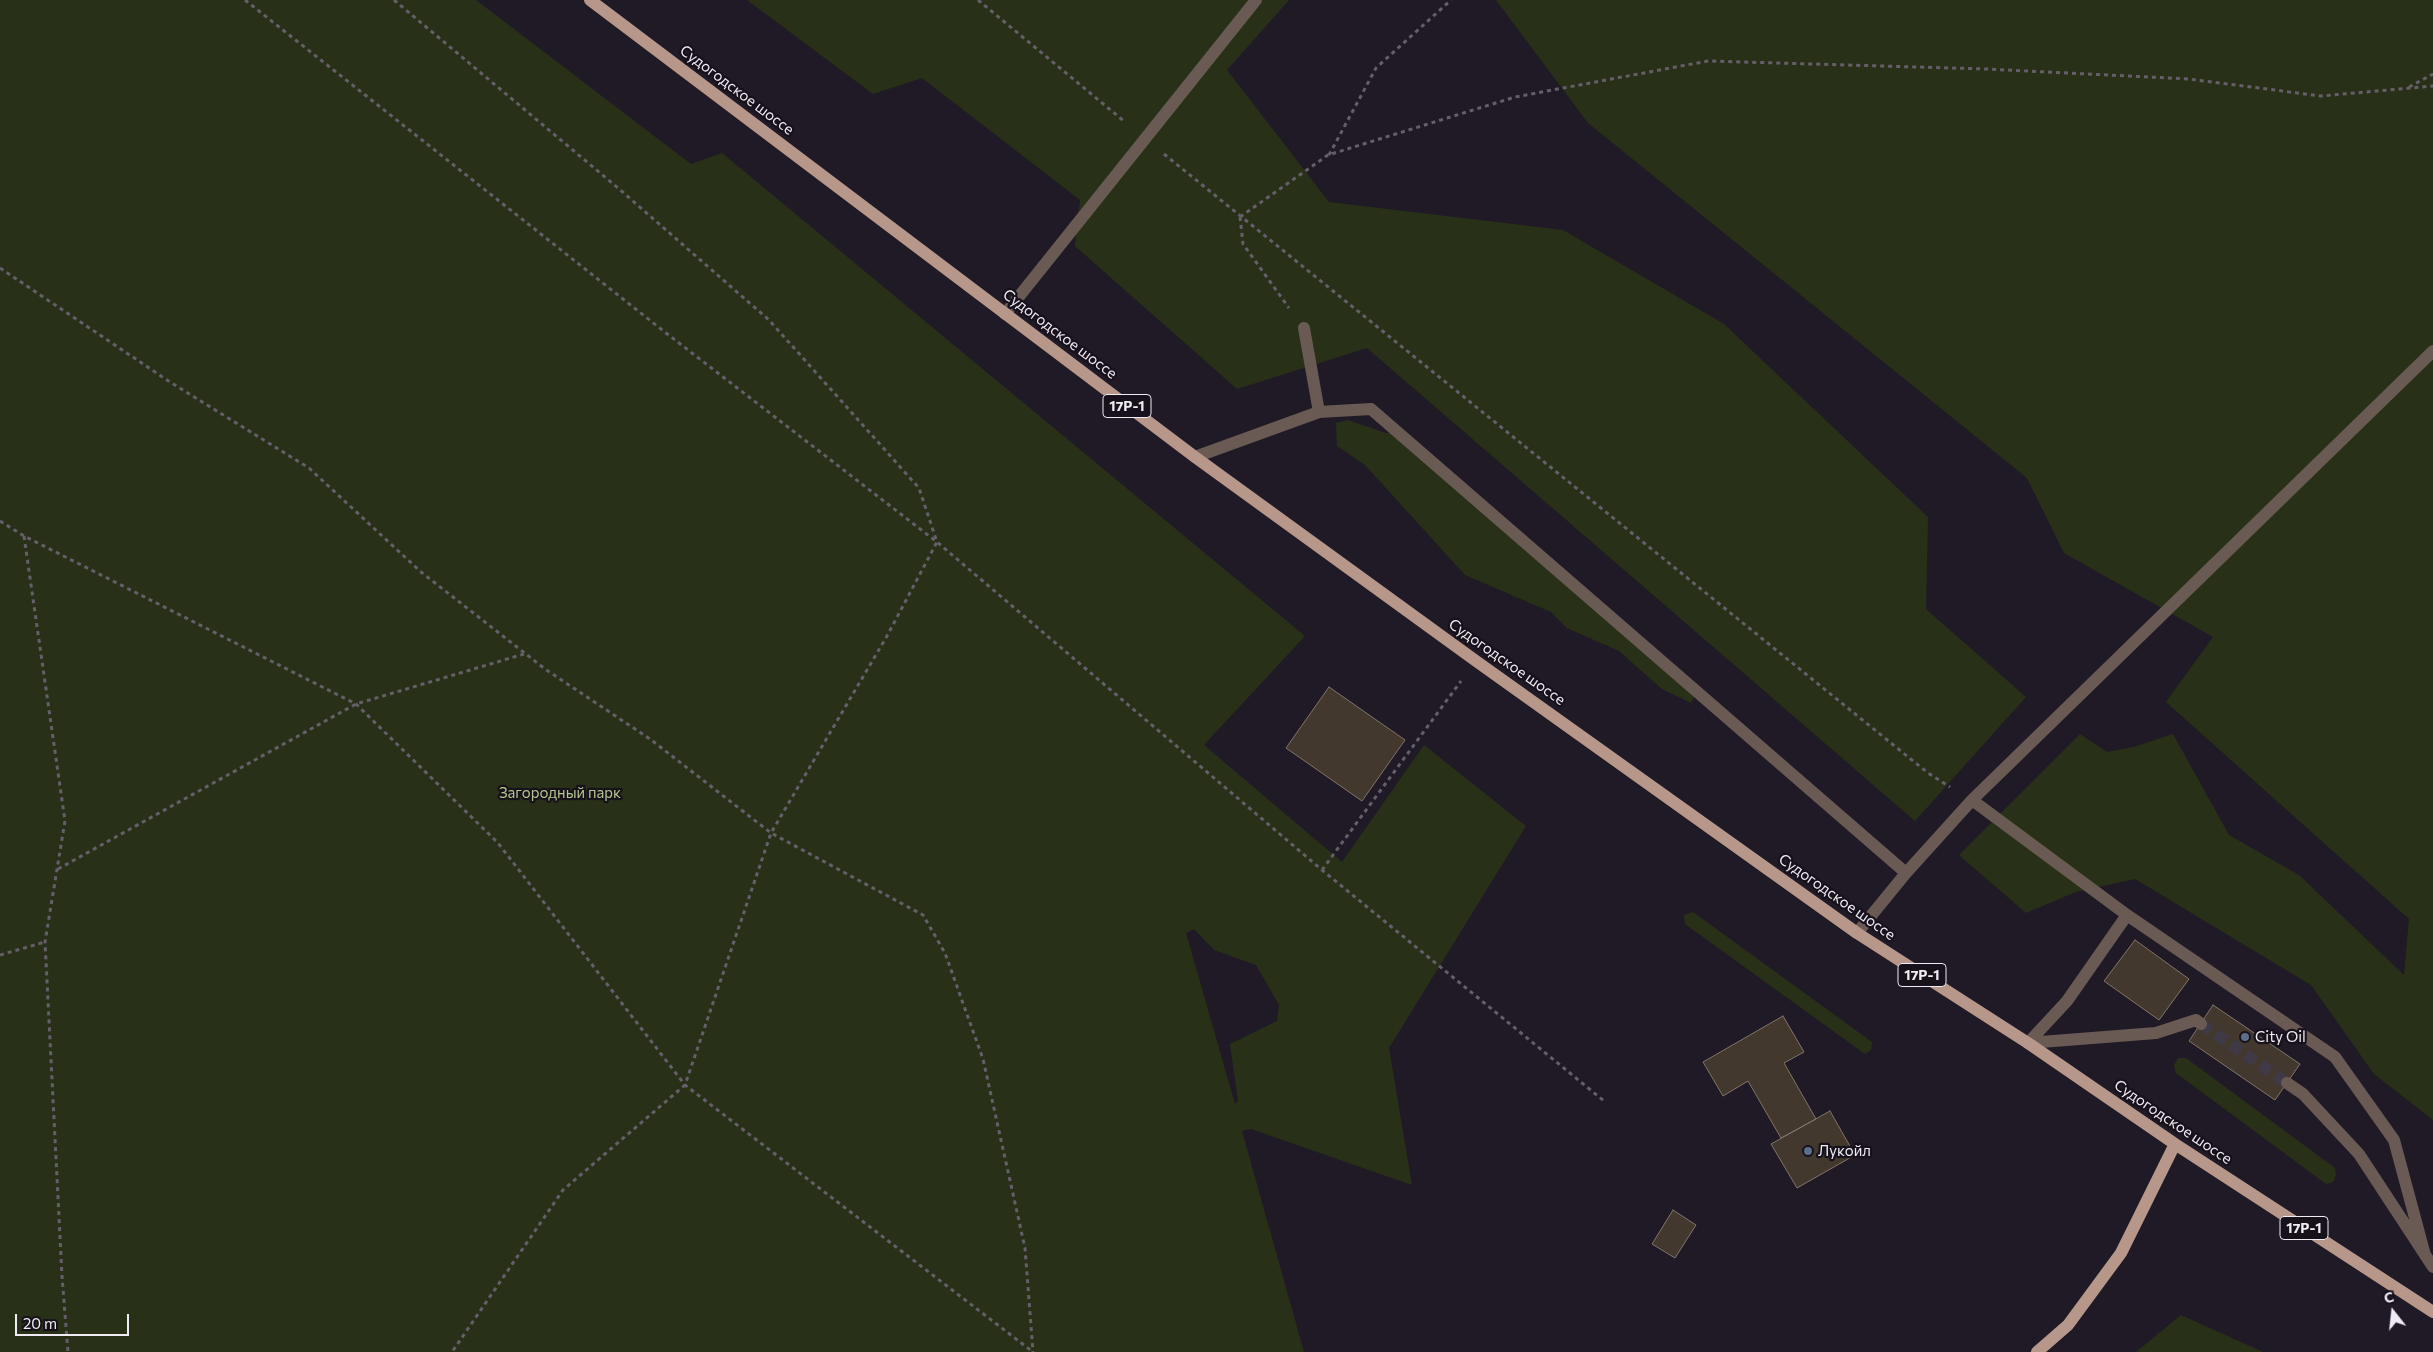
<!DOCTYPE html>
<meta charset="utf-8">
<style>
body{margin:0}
#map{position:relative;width:2433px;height:1352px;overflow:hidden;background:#201a26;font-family:Commissioner,sans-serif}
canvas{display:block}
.north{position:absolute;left:2368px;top:1287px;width:50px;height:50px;-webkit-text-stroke:4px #17111c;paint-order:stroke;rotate:344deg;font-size:14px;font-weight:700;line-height:20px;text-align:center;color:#f0ecf4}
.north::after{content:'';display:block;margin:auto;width:18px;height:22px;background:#f0ecf4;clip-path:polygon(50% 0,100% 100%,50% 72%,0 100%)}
.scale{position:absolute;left:15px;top:1314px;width:114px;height:22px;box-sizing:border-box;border:2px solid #f0ecf4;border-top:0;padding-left:6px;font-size:15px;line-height:18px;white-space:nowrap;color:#f0ecf4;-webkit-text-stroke:4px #17111c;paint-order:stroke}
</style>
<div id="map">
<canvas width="2433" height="1352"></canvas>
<div class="north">С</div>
<div class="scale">20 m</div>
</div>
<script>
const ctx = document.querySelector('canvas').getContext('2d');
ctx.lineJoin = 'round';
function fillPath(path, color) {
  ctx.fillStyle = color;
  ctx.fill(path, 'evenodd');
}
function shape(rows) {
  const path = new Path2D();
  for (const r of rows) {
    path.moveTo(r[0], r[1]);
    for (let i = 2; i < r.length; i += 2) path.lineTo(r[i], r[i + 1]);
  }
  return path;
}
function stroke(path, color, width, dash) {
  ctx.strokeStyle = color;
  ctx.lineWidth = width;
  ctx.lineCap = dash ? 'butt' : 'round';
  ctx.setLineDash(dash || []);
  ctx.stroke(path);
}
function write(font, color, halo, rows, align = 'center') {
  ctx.font = font + ' Commissioner,sans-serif';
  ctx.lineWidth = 4.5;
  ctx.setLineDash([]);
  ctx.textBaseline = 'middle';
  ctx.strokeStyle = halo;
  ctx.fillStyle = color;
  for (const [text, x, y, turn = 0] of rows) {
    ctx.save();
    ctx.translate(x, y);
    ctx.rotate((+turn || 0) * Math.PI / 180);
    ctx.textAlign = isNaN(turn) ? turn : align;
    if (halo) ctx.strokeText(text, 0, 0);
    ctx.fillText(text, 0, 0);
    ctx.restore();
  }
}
fillPath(shape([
 [0,0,476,0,691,164,722,153,1305,636,1204,745,1342,862,1424,745,1526,826,1389,1048,1412,1185,1251,1129,1242,1131,1304,1352,0,1352],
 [1194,929,1214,950,1256,965,1279,1005,1277,1021,1230,1044,1238,1101,1235,1104,1186,933],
 [747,0,1289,0,1227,70,1329,202,1563,230,1724,324,1928,517,1926,609,2026,697,1915,821,1367,348,1237,389,1075,246,1080,200,922,78,873,94],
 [1496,0,2433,0,2433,1120,2374,1074,2311,985,2135,879,2076,892,2026,913,1959,855,2080,734,2107,752,2134,747,2173,734,2229,835,2299,875,2404,975,2409,919,2166,702,2213,637,2064,553,2027,478,1588,123],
 [1348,420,1386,433,1403,433,1696,693,1691,703,1662,689,1619,651,1567,628,1551,612,1465,575,1365,465,1337,446,1336,423],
 [1693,912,1872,1042,1871,1050,1865,1054,1685,924,1684,915],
 [2178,1058,2186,1058,2335,1168,2336,1175,2333,1182,2326,1184,2176,1073,2174,1065],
 [2181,1315,2263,1352,2136,1352]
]), '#293018');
const building = shape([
 [1329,687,1405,740,1362,801,1286,748,1329,687],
 [2135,940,2189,979,2159,1020,2104,981,2135,940],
 [2213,1005,2300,1064,2275,1100,2189,1041,2213,1005],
 [1783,1016,1804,1052,1784,1063,1816,1119,1781,1138,1748,1081,1723,1096,1703,1062,1783,1016],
 [1830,1111,1855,1155,1797,1188,1771,1144,1830,1111],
 [1673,1210,1696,1225,1675,1258,1652,1244,1673,1210]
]);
fillPath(building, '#42382d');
stroke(building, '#817569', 1);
stroke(shape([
 [2201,1024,2287,1083]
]), '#3f3a45', 12, [12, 6]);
stroke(shape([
 [245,0,666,333,937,542,1322,870,1604,1101],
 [394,0,618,188,769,320,919,488,937,542,887,636,771,833,685,1085,563,1190,452,1352],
 [978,0,1125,122],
 [2409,87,2433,74],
 [1164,154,1928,773,1950,787],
 [1329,155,1376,68,1451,0],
 [1240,217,1328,155,1515,97,1708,61,1986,69,2189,79,2321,96,2433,86],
 [1240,217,1243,244,1289,308],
 [0,268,170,382,309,468,421,572,545,669,650,739,771,833,923,915,945,953,983,1059,1025,1248,1033,1352],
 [0,521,24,536,356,704,498,843,685,1085,1033,1352],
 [24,536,65,821,45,942,62,1276,68,1352],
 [58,869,356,704,524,654],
 [1322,870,1461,681],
 [0,955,45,942]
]), '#655f6a', 3, [4, 4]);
stroke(shape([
 [1005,314,1256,0],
 [1304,328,1319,412],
 [1195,457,1319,412,1371,409,1906,873],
 [1972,800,2127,915,2335,1057,2394,1140,2425,1255],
 [1857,933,1906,873,1972,800,2433,351],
 [2028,1043,2156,1033,2196,1020,2201,1024],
 [2028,1043,2067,1001,2127,915],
 [2287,1083,2303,1094,2359,1154,2433,1267]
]), '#695a54', 12);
stroke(shape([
 [590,0,1195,457,1476,661,1857,933,2028,1043,2175,1144,2433,1312],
 [2037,1352,2068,1325,2121,1253,2175,1144]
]), '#b7978a', 12);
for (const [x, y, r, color] of [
 [2245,1037,5,"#5c6f8a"],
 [1808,1151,5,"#5c6f8a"]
]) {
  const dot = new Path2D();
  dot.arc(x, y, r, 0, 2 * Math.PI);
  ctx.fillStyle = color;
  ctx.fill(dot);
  stroke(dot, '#17111c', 2);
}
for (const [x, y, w] of [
 [1127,406,48],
 [1922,975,48],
 [2304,1228,48]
]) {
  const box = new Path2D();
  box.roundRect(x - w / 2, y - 11.5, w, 23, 4);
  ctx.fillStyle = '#17111c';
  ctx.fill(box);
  stroke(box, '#f0ecf4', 1);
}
write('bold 14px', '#f0ecf4', null, [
 ["17Р-1",1127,406],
 ["17Р-1",1922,975],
 ["17Р-1",2304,1228]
]);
write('15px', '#f0ecf4', '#17111c', [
 ["Судогодское шоссе",737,90,37],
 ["Судогодское шоссе",1060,334,37],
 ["Судогодское шоссе",1507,662,35],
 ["Судогодское шоссе",1837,897,35],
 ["Судогодское шоссе",2173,1122,34]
]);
write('15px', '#b5c78d', '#17111c', [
 ["Загородный парк",560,793]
]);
write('15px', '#f0ecf4', '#17111c', [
 ["City Oil",2255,1037],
 ["Лукойл",1818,1151]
], 'left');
</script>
